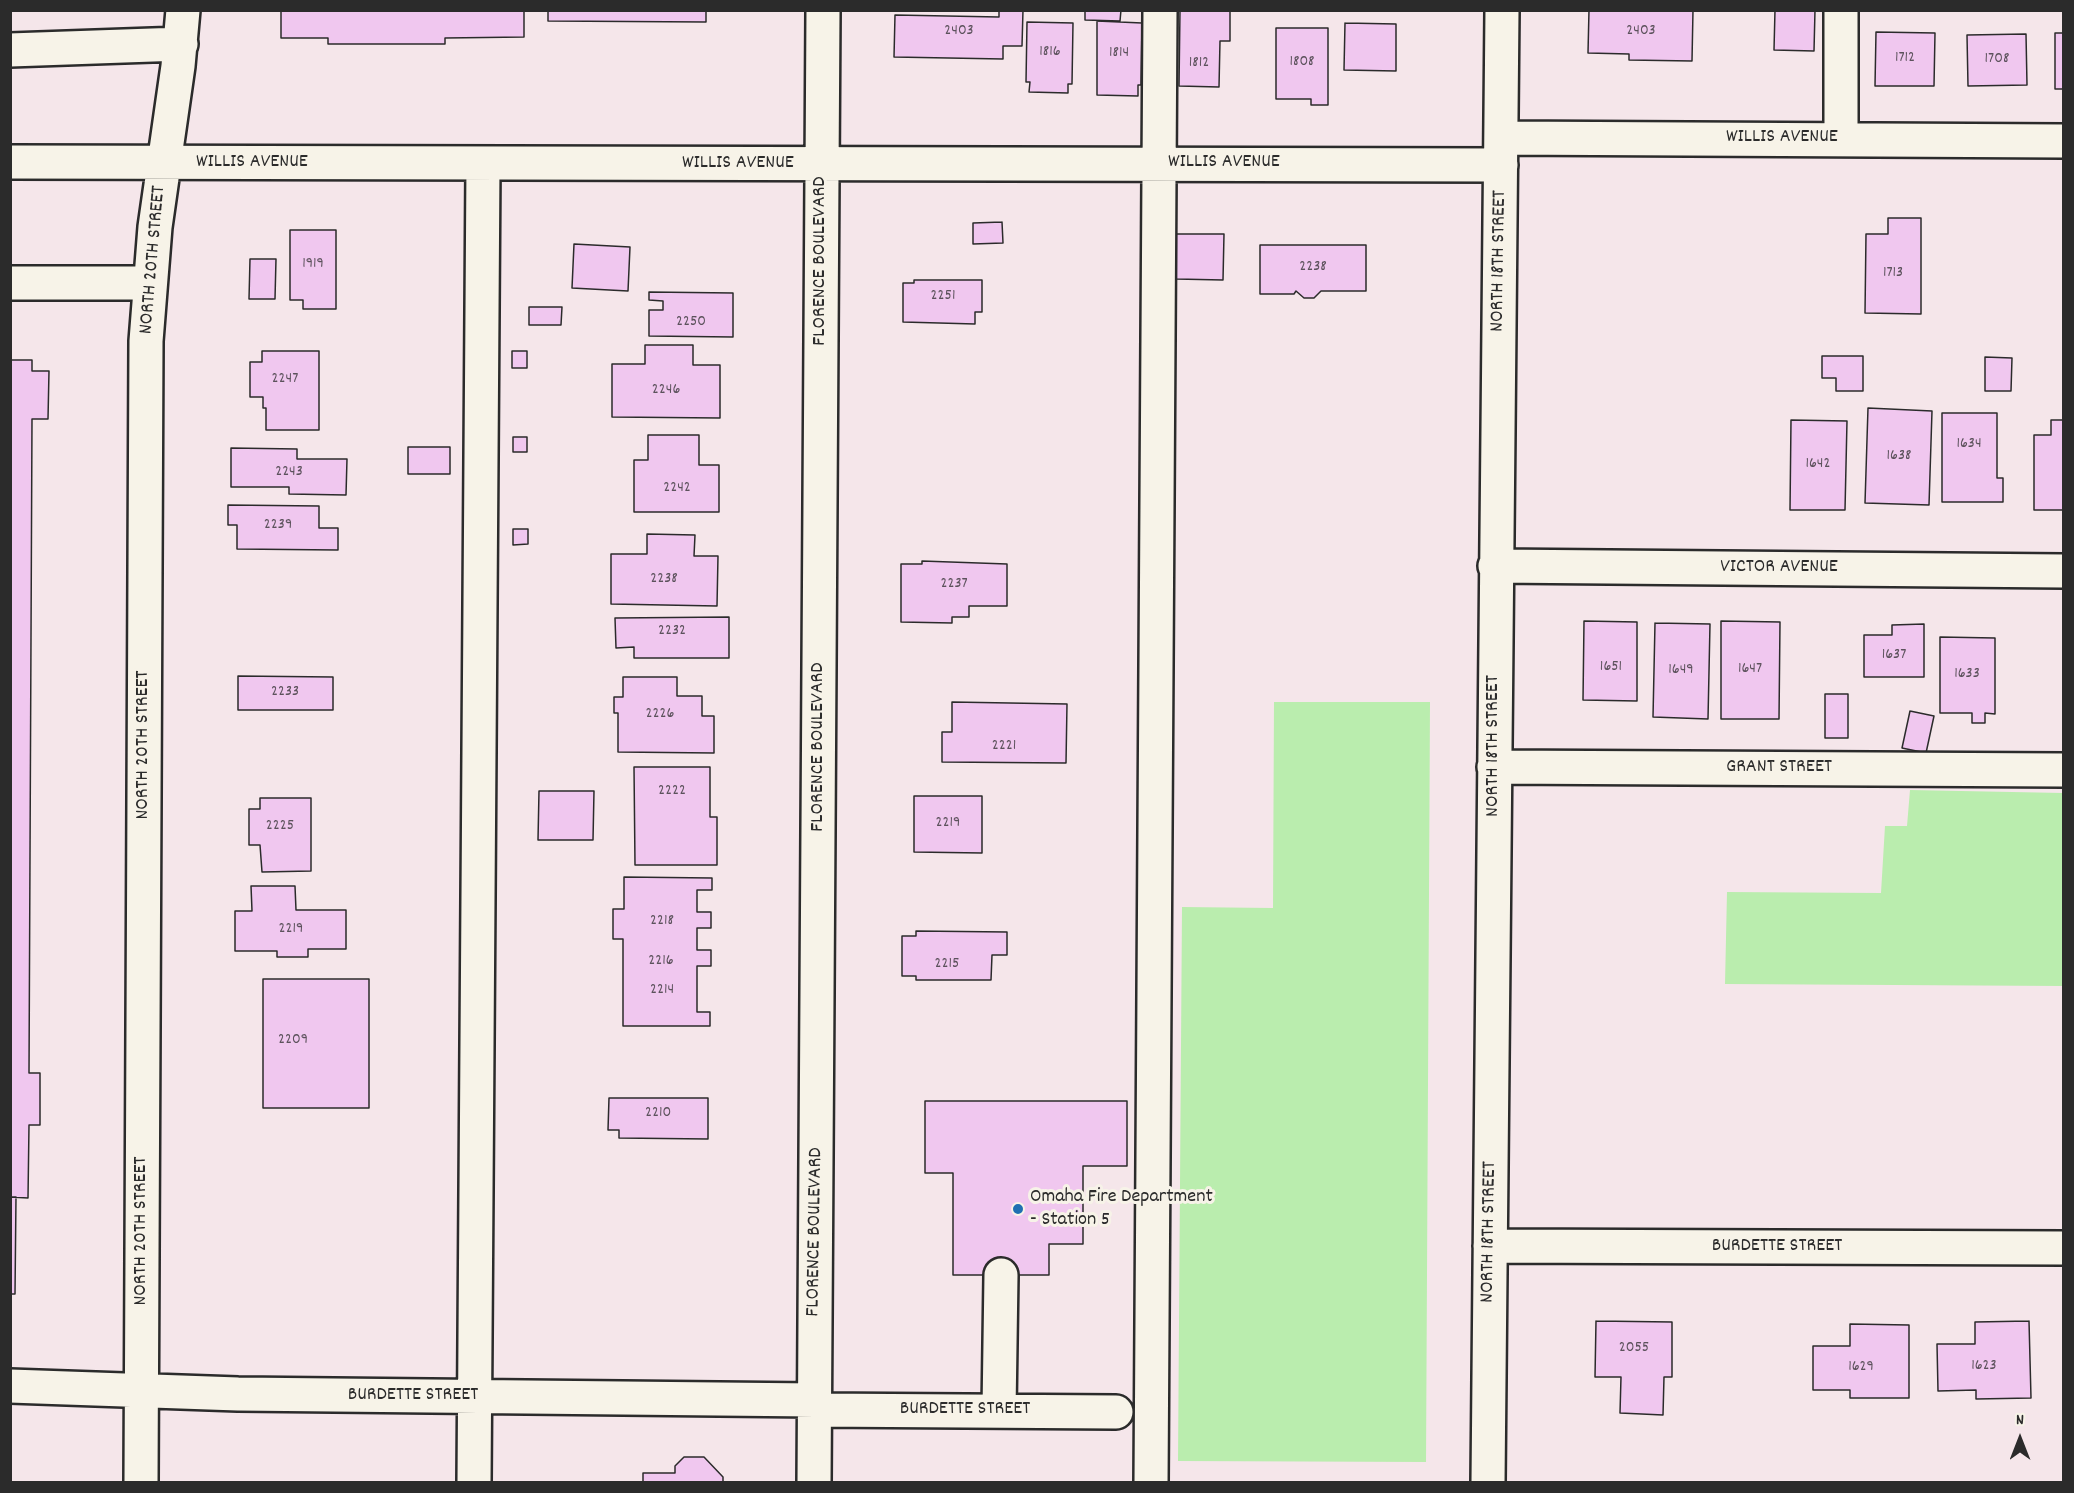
<!DOCTYPE html>
<style>
body{margin:0}
#map{position:relative;width:2074px;height:1493px;overflow:hidden;background:#f5e6ea;font-family:Dekko,sans-serif}
canvas{display:block}
.frame{position:absolute;inset:0;border:12px solid #2b2b2b;pointer-events:none}
.north{position:absolute;left:1990px;top:1409px;width:60px;height:60px;-webkit-text-stroke:4px #f7f3e8;paint-order:stroke;rotate:0deg;font-size:16px;font-weight:700;line-height:24px;text-align:center;color:#2b2b2b}
.north::after{content:'';display:block;margin:auto;width:21px;height:27px;background:#2b2b2b;clip-path:polygon(50% 0,100% 100%,50% 72%,0 100%)}
</style>
<div id="map">
<canvas width="2074" height="1493"></canvas>
<div class="frame"></div>
<div class="north">N</div>
</div>
<script>
const ctx = document.querySelector('canvas').getContext('2d');
ctx.lineJoin = 'round';
function fillPath(path, color) {
  ctx.fillStyle = color;
  ctx.fill(path, 'evenodd');
}
function shape(rows) {
  const path = new Path2D();
  for (const r of rows) {
    path.moveTo(r[0], r[1]);
    for (let i = 2; i < r.length; i += 2) path.lineTo(r[i], r[i + 1]);
  }
  return path;
}
function stroke(path, color, width, dash) {
  ctx.strokeStyle = color;
  ctx.lineWidth = width;
  ctx.lineCap = dash ? 'butt' : 'round';
  ctx.setLineDash(dash || []);
  ctx.stroke(path);
}
function write(font, color, halo, rows, align = 'center') {
  ctx.font = font + ' Dekko,sans-serif';
  ctx.lineWidth = 6;
  ctx.setLineDash([]);
  ctx.textBaseline = 'middle';
  ctx.strokeStyle = halo;
  ctx.fillStyle = color;
  for (const [text, x, y, turn = 0] of rows) {
    ctx.save();
    ctx.translate(x, y);
    ctx.rotate((+turn || 0) * Math.PI / 180);
    ctx.textAlign = isNaN(turn) ? turn : align;
    if (halo) ctx.strokeText(text, 0, 0);
    ctx.fillText(text, 0, 0);
    ctx.restore();
  }
}
fillPath(shape([
 [1274,702,1430,702,1426,1462,1178,1461,1182,907,1273,908],
 [1910,790,2063,793,2063,986,1725,984,1727,892,1881,893,1885,826,1907,826]
]), '#baedae');
const building = shape([
 [281,10,524,10,524,37,445,38,445,44,328,44,328,38,281,38,281,10],
 [548,10,706,10,706,22,548,21,548,10],
 [999,10,1023,10,1022,46,1003,46,1003,59,894,57,895,15,999,17,999,10],
 [1085,10,1121,10,1120,21,1085,20,1085,10],
 [1180,10,1230,10,1230,41,1220,41,1219,87,1179,86,1180,10],
 [1589,10,1693,10,1692,61,1629,60,1629,54,1588,53,1589,10],
 [1775,10,1815,10,1814,51,1774,50,1775,10],
 [1097,21,1142,23,1141,85,1138,85,1138,96,1097,95,1097,21],
 [1027,22,1073,23,1072,84,1068,84,1068,93,1029,92,1030,82,1026,82,1027,22],
 [1345,23,1396,24,1396,71,1344,70,1345,23],
 [1276,28,1328,28,1328,105,1311,105,1311,99,1276,99,1276,28],
 [1876,32,1935,33,1934,86,1875,86,1876,32],
 [2055,33,2064,33,2064,89,2055,89,2055,33],
 [2026,34,2027,85,1968,86,1967,35,2026,34],
 [1888,218,1921,218,1921,314,1865,313,1866,234,1888,234,1888,218],
 [1002,222,1003,243,973,244,973,223,1002,222],
 [290,230,336,230,336,309,303,309,303,300,290,300,290,230],
 [1176,234,1224,234,1223,280,1176,279,1176,234],
 [574,244,630,247,628,291,572,288,574,244],
 [1260,245,1366,245,1366,291,1321,291,1314,298,1304,298,1296,291,1294,294,1260,294,1260,245],
 [250,259,276,259,275,299,249,299,250,259],
 [914,280,982,280,982,312,975,312,975,324,903,322,903,283,914,283,914,280],
 [649,292,733,293,733,337,649,336,649,310,663,310,663,301,649,300,649,292],
 [529,307,562,307,561,325,529,325,529,307],
 [645,345,693,345,693,365,720,365,720,418,612,417,612,364,645,364,645,345],
 [262,351,319,351,319,430,266,430,266,408,263,408,263,397,250,397,250,362,262,362,262,351],
 [512,351,527,351,527,368,512,368,512,351],
 [1822,356,1863,356,1863,391,1836,391,1836,378,1822,378,1822,356],
 [1985,357,2012,358,2011,391,1985,391,1985,357],
 [10,360,32,360,32,371,49,371,48,419,32,419,29,1073,40,1073,40,1125,29,1125,28,1198,10,1197,10,360],
 [1868,408,1932,411,1929,505,1865,503,1868,408],
 [1942,413,1997,413,1997,478,2003,478,2003,502,1942,502,1942,413],
 [1791,420,1847,421,1845,510,1790,510,1791,420],
 [2051,420,2064,420,2064,510,2034,510,2034,435,2051,435,2051,420],
 [648,435,699,435,699,465,719,465,719,512,634,512,634,460,648,460,648,435],
 [513,437,527,437,527,452,513,452,513,437],
 [408,447,450,447,450,474,408,474,408,447],
 [231,448,297,449,297,459,347,459,346,495,289,494,289,487,231,487,231,448],
 [228,505,319,506,319,528,338,528,338,550,237,549,237,525,228,525,228,505],
 [513,529,528,529,528,544,513,545,513,529],
 [647,534,695,535,694,556,718,556,717,606,611,604,611,554,647,554,647,534],
 [922,561,1007,564,1007,606,969,606,969,617,952,617,952,623,901,622,901,564,922,564,922,561],
 [729,617,729,658,634,658,634,647,616,648,615,618,729,617],
 [1584,621,1637,622,1637,701,1583,700,1584,621],
 [1721,621,1780,622,1779,719,1721,719,1721,621],
 [1655,623,1710,624,1708,719,1653,717,1655,623],
 [1924,624,1924,677,1864,677,1864,635,1892,635,1892,625,1924,624],
 [1940,637,1995,638,1995,714,1985,713,1985,723,1972,723,1972,713,1940,713,1940,637],
 [238,676,333,677,333,710,238,710,238,676],
 [623,677,677,677,677,696,702,696,702,716,714,716,714,753,618,752,618,713,614,713,614,697,623,697,623,677],
 [1825,694,1848,694,1848,738,1825,738,1825,694],
 [952,702,1067,704,1066,763,942,762,942,732,952,732,952,702],
 [1910,711,1934,716,1926,753,1902,748,1910,711],
 [634,767,710,767,710,817,717,817,717,865,635,865,634,767],
 [539,791,594,791,593,840,538,840,539,791],
 [914,796,982,796,982,853,914,852,914,796],
 [260,798,311,798,311,871,262,872,260,845,249,845,249,809,260,809,260,798],
 [624,877,712,878,712,890,697,890,697,912,711,912,711,928,697,928,697,950,711,950,711,966,697,966,697,1012,710,1012,710,1026,623,1026,623,939,613,939,613,909,624,909,624,877],
 [251,886,295,886,296,910,346,910,346,949,308,949,308,957,277,957,277,951,235,951,235,911,252,911,251,886],
 [916,931,1007,932,1007,955,992,955,991,980,916,980,916,976,902,976,902,936,916,936,916,931],
 [263,979,369,979,369,1108,263,1108,263,979],
 [609,1098,708,1098,708,1139,619,1138,619,1130,608,1130,609,1098],
 [925,1101,1127,1101,1127,1166,1083,1166,1083,1244,1049,1244,1049,1275,953,1275,953,1173,925,1173,925,1101],
 [10,1197,16,1197,15,1294,10,1294,10,1197],
 [1596,1321,1672,1322,1672,1377,1664,1377,1663,1415,1620,1413,1621,1377,1595,1377,1596,1321],
 [2029,1321,2031,1398,1976,1399,1976,1390,1938,1391,1937,1344,1975,1344,1975,1322,2029,1321],
 [1850,1324,1909,1325,1909,1398,1850,1398,1850,1390,1813,1390,1813,1346,1850,1346,1850,1324],
 [684,1457,704,1457,723,1477,723,1482,643,1482,643,1473,675,1473,675,1466,684,1457]
]);
fillPath(building, '#f0c7ef');
stroke(building, '#2b2b2b', 1.5);
const minor = shape([
 [10,50,181,44],
 [1501,138,2064,141],
 [1841,138,1841,10],
 [10,162,1501,165],
 [10,283,149,283],
 [1495,566,2064,571],
 [1494,767,2064,770],
 [1490,1246,2064,1248],
 [10,1386,238,1394,815,1400],
 [815,1410,1116,1412],
 [999,1411,1001,1275],
 [141,1482,146,341,155,227,178,66,183,10],
 [474,1482,483,164],
 [814,1482,823,10],
 [1151,1482,1160,10],
 [1488,1482,1502,10]
]);
stroke(minor, '#2b2b2b', 38);
stroke(minor, '#f7f3e8', 33);
for (const [x, y, r, color] of [
 [1018,1209,6,"#1f6fb2"]
]) {
  const dot = new Path2D();
  dot.arc(x, y, r, 0, 2 * Math.PI);
  ctx.fillStyle = color;
  ctx.fill(dot);
  stroke(dot, '#f7f3e8', 2);
}
write('16px', '#5c525c', null, [
 ["2403",959,32],
 ["2403",1641,32],
 ["1816",1050,53],
 ["1814",1119,54],
 ["1712",1905,59],
 ["1708",1997,60],
 ["1808",1302,63],
 ["1812",1199,64],
 ["1919",313,265],
 ["2238",1313,268],
 ["1713",1893,274],
 ["2251",943,297],
 ["2250",691,323],
 ["2247",285,380],
 ["2246",666,391],
 ["1634",1969,445],
 ["1638",1899,457],
 ["1642",1818,465],
 ["2243",289,473],
 ["2242",677,489],
 ["2239",278,526],
 ["2238",664,580],
 ["2237",954,585],
 ["2232",672,632],
 ["1637",1894,656],
 ["1651",1611,668],
 ["1647",1750,670],
 ["1649",1681,671],
 ["1633",1967,675],
 ["2233",285,693],
 ["2226",660,715],
 ["2221",1004,747],
 ["2222",672,792],
 ["2219",948,824],
 ["2225",280,827],
 ["2218",662,922],
 ["2219",291,930],
 ["2216",661,962],
 ["2215",947,965],
 ["2214",662,991],
 ["2209",293,1041],
 ["2210",658,1114],
 ["2055",1634,1349],
 ["1623",1984,1367],
 ["1629",1861,1368]
]);
write('20px', '#2b2b2b', '#f7f3e8', [
 ["WILLIS AVENUE",1782,138],
 ["WILLIS AVENUE",252,163],
 ["WILLIS AVENUE",1224,163],
 ["WILLIS AVENUE",738,164],
 ["NORTH 20TH STREET",154,260,-85],
 ["FLORENCE BOULEVARD",821,261,-90],
 ["NORTH 18TH STREET",1500,261,-89],
 ["VICTOR AVENUE",1779,568],
 ["NORTH 20TH STREET",144,745,-90],
 ["NORTH 18TH STREET",1494,746,-90],
 ["FLORENCE BOULEVARD",819,747,-90],
 ["GRANT STREET",1779,768],
 ["NORTH 20TH STREET",142,1231,-90],
 ["FLORENCE BOULEVARD",816,1232,-89],
 ["NORTH 18TH STREET",1490,1232,-89],
 ["BURDETTE STREET",1777,1247],
 ["BURDETTE STREET",413,1396],
 ["BURDETTE STREET",965,1410]
]);
write('20px', '#2b2b2b', '#f7f3e8', [
 ["Omaha Fire Department",1030,1198],
 ["- Station 5",1030,1221]
], 'left');
</script>
